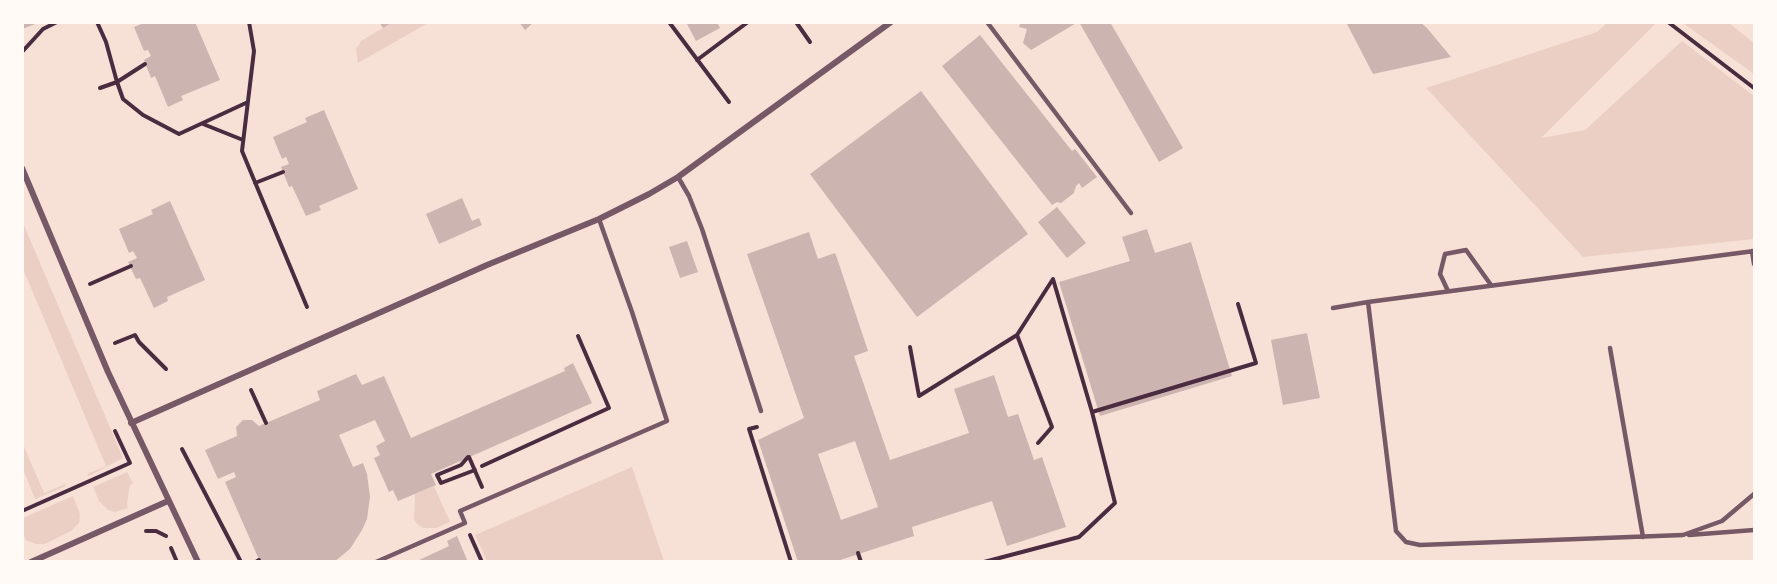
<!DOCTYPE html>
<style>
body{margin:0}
#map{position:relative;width:1777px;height:584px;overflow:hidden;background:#f7e1d7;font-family:"DM Sans",sans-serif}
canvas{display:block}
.frame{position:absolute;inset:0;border:24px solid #fffaf5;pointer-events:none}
</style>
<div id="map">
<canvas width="1777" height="584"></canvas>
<div class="frame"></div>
</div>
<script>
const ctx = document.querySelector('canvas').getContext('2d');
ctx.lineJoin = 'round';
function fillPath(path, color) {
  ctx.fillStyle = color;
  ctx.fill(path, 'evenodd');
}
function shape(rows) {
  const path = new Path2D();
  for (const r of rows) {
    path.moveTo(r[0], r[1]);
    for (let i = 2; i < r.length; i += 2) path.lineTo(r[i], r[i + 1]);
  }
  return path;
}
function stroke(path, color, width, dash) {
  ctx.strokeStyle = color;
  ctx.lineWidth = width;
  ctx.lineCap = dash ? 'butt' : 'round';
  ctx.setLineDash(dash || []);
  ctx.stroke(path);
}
fillPath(shape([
 [393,22,428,23,358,63,356,49,361,41],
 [1607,23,1656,23,1541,138,1585,130,1682,41,1754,96,1754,239,1583,257,1426,88,1597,32],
 [1683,23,1729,23,1754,43,1754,74],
 [23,223,123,458,89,476,87,474,106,466,23,269],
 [23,444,44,493,65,484,66,486,35,499,23,469],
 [632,467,664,561,487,561,475,535],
 [127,472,133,483,130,485,127,504,128,508,115,512,108,510,99,501,93,487],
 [434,486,450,522,436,528,423,528,417,524,414,519,415,494],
 [73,496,80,514,79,523,71,531,45,544,36,544,26,540,23,534,23,518]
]), '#ebcfc5');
fillPath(shape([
 [22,22,38,22,38,23,22,29],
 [146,22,195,22,220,80,181,96,183,100,168,107,155,76,151,78,144,60,151,56,148,50,144,51,134,27],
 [379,22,393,22,383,28],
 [519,22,534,22,525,30],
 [686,22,717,22,720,28,696,41],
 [1021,22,1078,22,1031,50,1023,43,1027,29,1019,27],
 [1079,22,1110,22,1183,148,1159,162],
 [1346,22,1420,22,1427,28,1451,57,1373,74],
 [980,35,1072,151,1075,149,1097,177,1082,188,1079,183,1076,186,1074,193,1061,203,1057,202,1052,205,942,66],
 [921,91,1028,234,917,317,810,174],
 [324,110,358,189,319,206,321,210,306,216,292,186,289,187,281,167,289,164,286,157,282,159,273,137,307,122,305,118],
 [462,198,472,221,479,218,482,225,439,244,426,214],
 [170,201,205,280,167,297,168,301,154,308,140,278,136,279,128,262,137,258,133,251,129,253,119,229,153,214,151,210],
 [1057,207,1086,243,1067,258,1038,222],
 [1147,229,1155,253,1191,242,1232,376,1100,416,1059,282,1130,261,1122,237],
 [809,232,818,259,835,253,837,258,868,351,854,356,890,460,969,433,954,389,994,375,1008,417,1018,414,1034,460,1042,457,1066,527,1007,546,992,501,912,527,914,536,834,562,798,562,758,440,804,418,747,254],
 [855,441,878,507,841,520,818,454],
 [687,241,698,272,680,278,669,247],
 [1307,333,1320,398,1283,405,1271,340],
 [573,363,592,403,431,474,436,485,398,501,393,490,389,492,374,458,380,455,376,446,385,441,375,420,339,435,353,467,363,463,367,474,370,497,367,519,362,530,350,549,334,562,260,562,225,482,236,477,234,472,218,479,205,450,237,436,236,427,243,420,252,420,259,426,320,400,317,391,356,374,362,385,384,376,411,438,565,371,564,368],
 [457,536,468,562,415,562,449,546,447,541]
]), '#ccb4b1');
stroke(shape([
 [97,22,106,42,117,82,145,64],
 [249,22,254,51,242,151,307,307],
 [669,22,729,102],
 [796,22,810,42],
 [1668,22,1754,88],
 [22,52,43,29,57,22],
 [697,60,748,22],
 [100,88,117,82,123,99,143,115,179,134,248,102],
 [203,124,243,140],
 [255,183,283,172],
 [90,284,131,266],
 [1017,335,1052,427,1038,443],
 [115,343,135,335,139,342,166,369],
 [910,347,919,396,1017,335,1053,279,1092,412,1115,503,1079,537,984,562],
 [251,390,266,423],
 [1092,412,1256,363,1238,304],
 [757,427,749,429,791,562],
 [182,449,241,562],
 [468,457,461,465,437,475,441,483,475,470],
 [469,457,482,487],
 [482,466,609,408,578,336],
 [22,511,130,463,115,431],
 [146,531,156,531,166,536],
 [470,535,482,562],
 [171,548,177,562],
 [858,553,861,562],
 [256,562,259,560]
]), '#4a2c40', 4);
stroke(shape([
 [987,22,1131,213],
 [678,177,689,196,702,229,761,411],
 [1752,251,1754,264],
 [1754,251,1368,302,1396,531,1406,542,1420,545,1683,535,1722,521,1754,494],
 [1448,291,1440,274,1445,254,1466,250,1491,285],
 [1333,308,1368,302],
 [1610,348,1643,537],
 [1689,535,1754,530],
 [376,562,465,523,460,511,667,421,632,312,599,219]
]), '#755966', 4.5);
stroke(shape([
 [22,168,108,372,198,562],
 [131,423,487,265,599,219,649,194,678,177,891,22],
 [31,562,168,501]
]), '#755966', 6);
</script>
